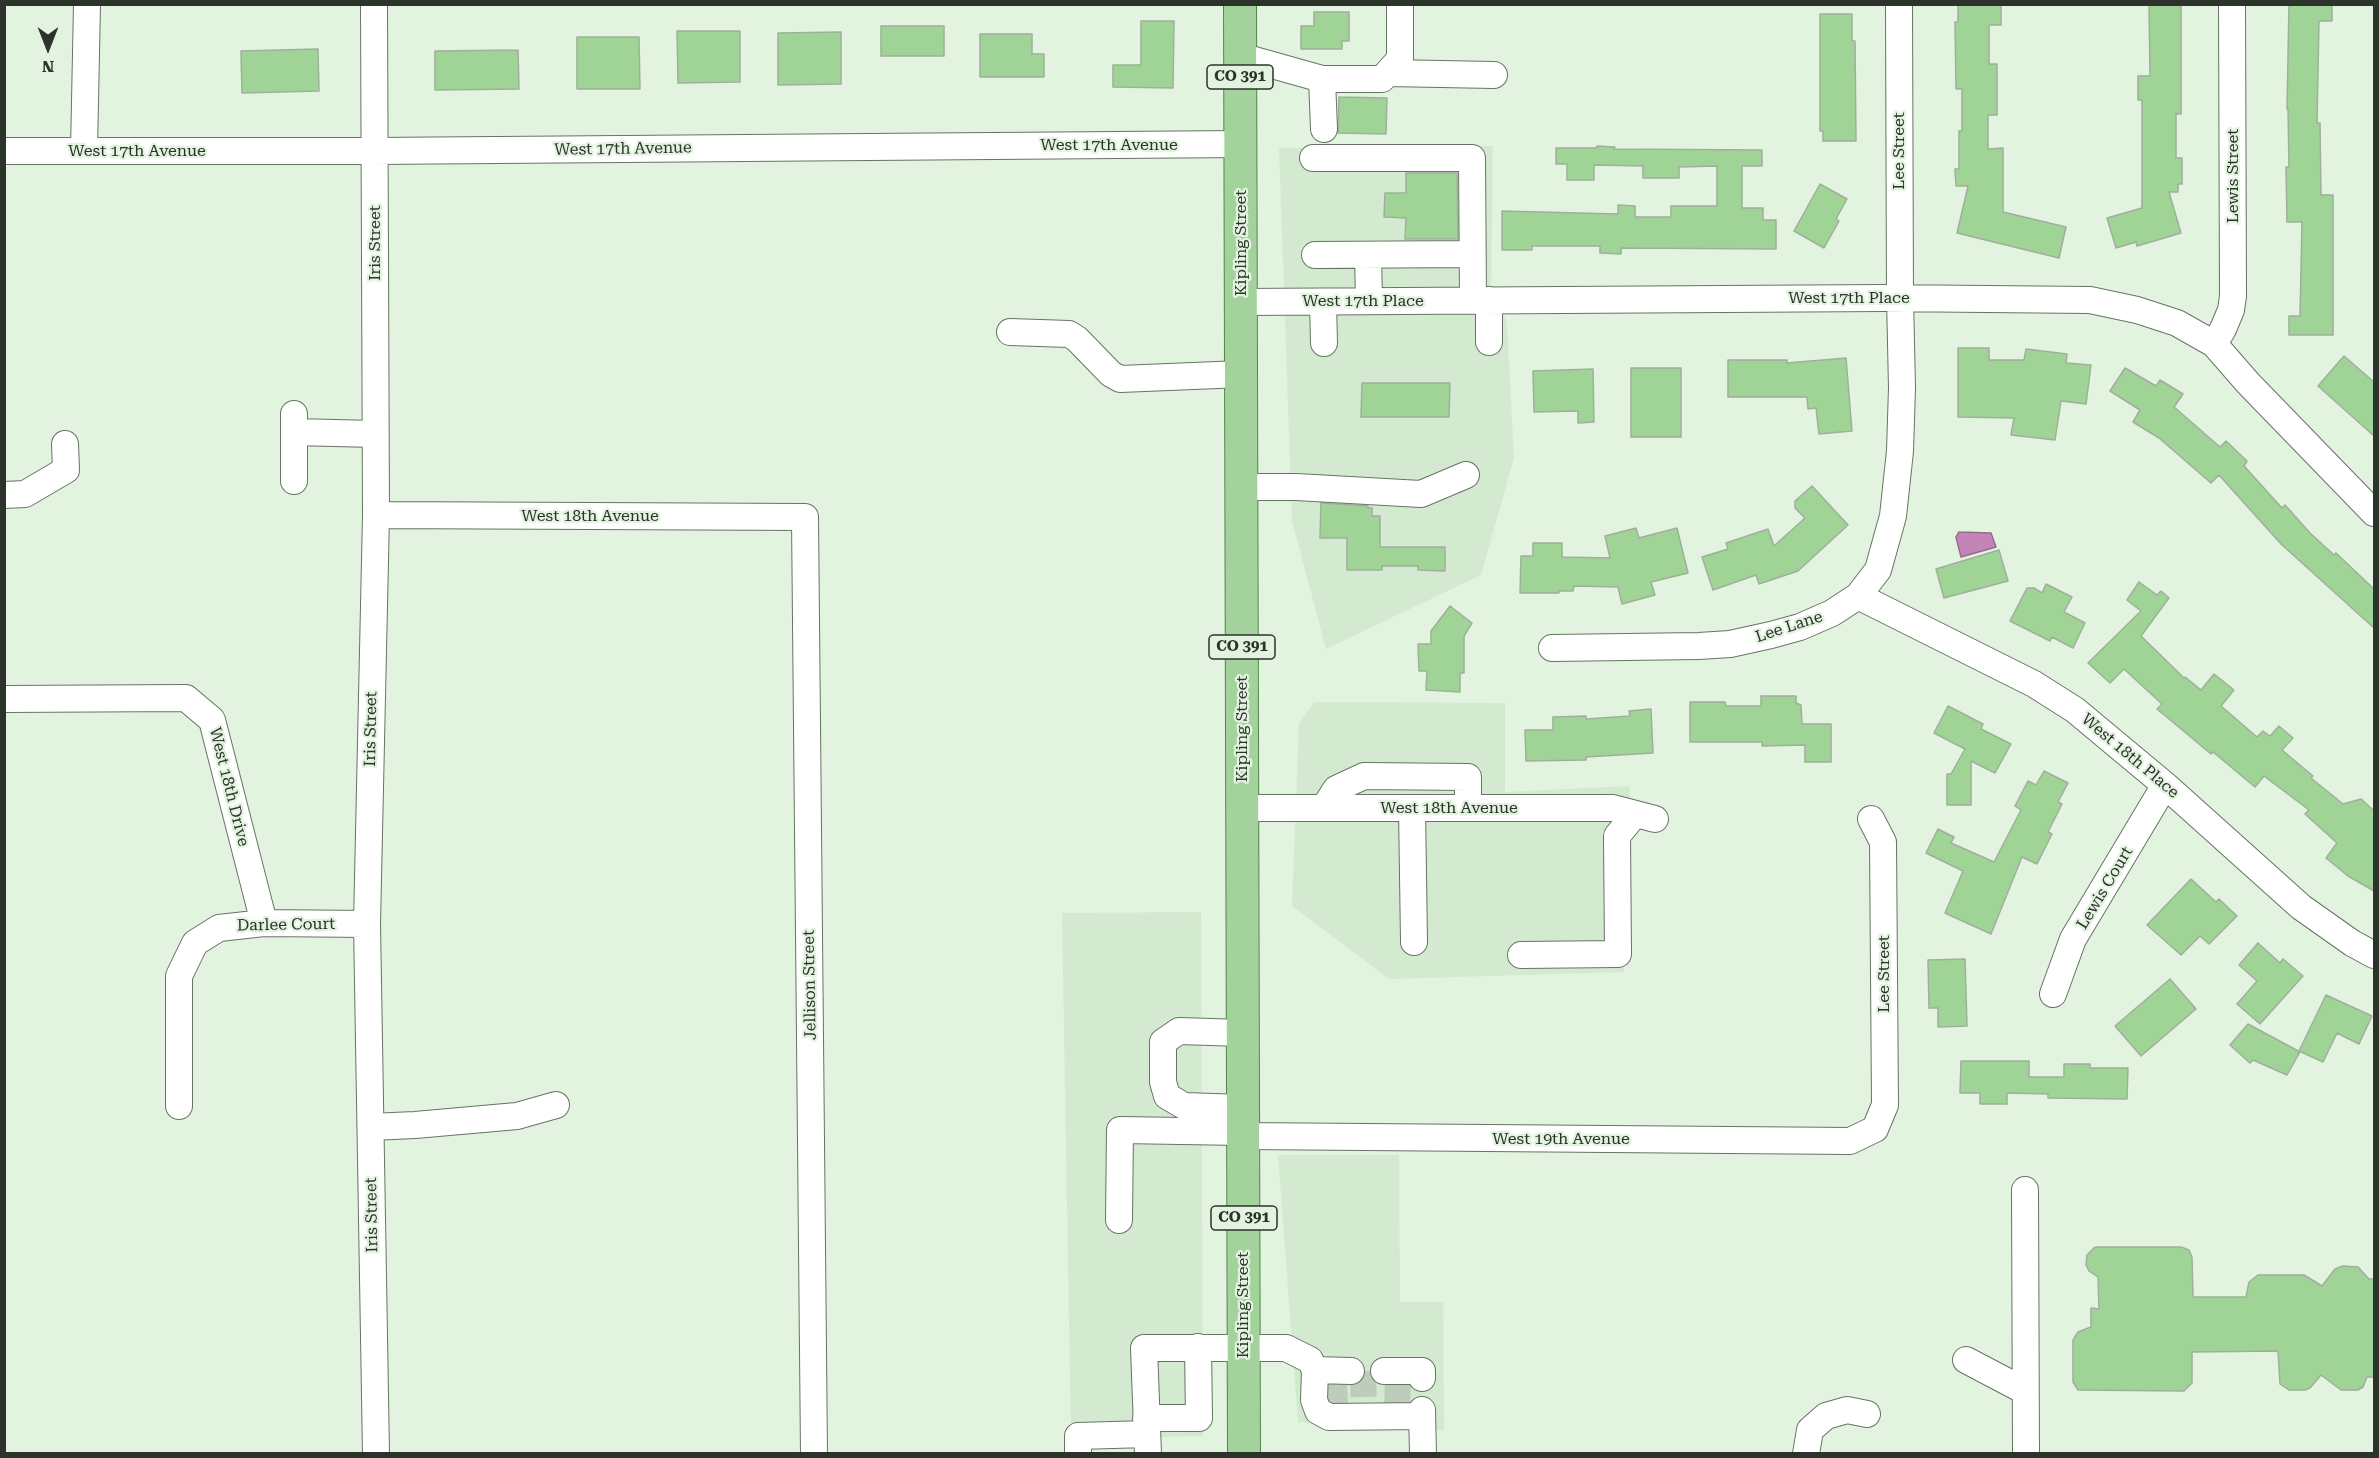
<!DOCTYPE html>
<style>
body{margin:0}
#map{position:relative;width:2379px;height:1458px;overflow:hidden;background:#e2f3df;font-family:"Roboto Serif",serif}
canvas{display:block}
.frame{position:absolute;inset:0;border:6px solid #2c332b;pointer-events:none}
.north{position:absolute;left:18px;top:18px;width:60px;height:60px;-webkit-text-stroke:4px #e2f3df;paint-order:stroke;rotate:180deg;font-size:16px;font-weight:700;line-height:24px;text-align:center;color:#2c332b}
.north::after{content:'';display:block;margin:auto;width:21px;height:27px;background:#2c332b;clip-path:polygon(50% 0,100% 100%,50% 72%,0 100%)}
</style>
<div id="map">
<canvas width="2379" height="1458"></canvas>
<div class="frame"></div>
<div class="north">N</div>
</div>
<script>
const ctx = document.querySelector('canvas').getContext('2d');
ctx.lineJoin = 'round';
function fillPath(path, color) {
  ctx.fillStyle = color;
  ctx.fill(path, 'evenodd');
}
function shape(rows) {
  const path = new Path2D();
  for (const r of rows) {
    path.moveTo(r[0], r[1]);
    for (let i = 2; i < r.length; i += 2) path.lineTo(r[i], r[i + 1]);
  }
  return path;
}
function stroke(path, color, width, dash) {
  ctx.strokeStyle = color;
  ctx.lineWidth = width;
  ctx.lineCap = dash ? 'butt' : 'round';
  ctx.setLineDash(dash || []);
  ctx.stroke(path);
}
function write(font, color, halo, rows, align = 'center') {
  ctx.font = font + ' "Roboto Serif",serif';
  ctx.lineWidth = 4.5;
  ctx.setLineDash([]);
  ctx.textBaseline = 'middle';
  ctx.strokeStyle = halo;
  ctx.fillStyle = color;
  for (const [text, x, y, turn = 0] of rows) {
    ctx.save();
    ctx.translate(x, y);
    ctx.rotate((+turn || 0) * Math.PI / 180);
    ctx.textAlign = isNaN(turn) ? turn : align;
    if (halo) ctx.strokeText(text, 0, 0);
    ctx.fillText(text, 0, 0);
    ctx.restore();
  }
}
fillPath(shape([
 [1493,146,1491,285,1507,323,1514,458,1481,575,1326,649,1292,521,1279,148],
 [1314,702,1505,703,1505,792,1630,786,1624,972,1389,979,1292,906,1299,724],
 [1201,912,1203,1436,1071,1439,1062,913],
 [1278,1155,1399,1155,1400,1302,1443,1302,1444,1430,1298,1422]
]), '#d4ead0');
const water = shape([
 [1959,532,1991,533,1996,547,1961,557,1956,537,1959,532]
]);
fillPath(water, '#c385b7');
stroke(water, '#966c8d', 1.5);
const building = shape([
 [1958,4,2001,4,2001,25,1989,25,1989,64,1997,64,1997,115,1988,115,1988,149,2003,148,2003,212,2066,227,2059,258,1957,233,1968,186,1956,186,1955,169,1959,169,1959,131,1962,131,1962,89,1956,89,1955,22,1958,22,1958,4],
 [2149,4,2181,4,2181,114,2176,114,2176,158,2182,158,2182,184,2178,184,2178,192,2169,192,2181,233,2137,246,2136,242,2116,248,2107,218,2142,208,2142,100,2138,100,2138,76,2150,76,2149,4],
 [2289,4,2332,4,2332,21,2319,21,2317,123,2320,123,2321,195,2333,195,2333,335,2289,335,2289,316,2300,316,2302,222,2287,222,2286,167,2289,167,2288,109,2287,109,2289,4],
 [1314,12,1349,12,1349,41,1342,41,1342,49,1301,49,1301,26,1314,26,1314,12],
 [1820,14,1852,14,1852,41,1855,41,1856,141,1823,141,1823,131,1820,131,1820,14],
 [1141,21,1174,21,1173,88,1113,87,1113,65,1141,65,1141,21],
 [881,26,944,26,944,56,881,56,881,26],
 [677,31,740,31,740,82,678,83,677,31],
 [841,32,841,84,778,85,778,33,841,32],
 [980,34,1032,34,1032,54,1044,54,1044,77,980,77,980,34],
 [577,37,639,37,640,89,577,89,577,37],
 [318,49,319,91,242,93,241,51,318,49],
 [518,50,519,89,435,90,435,51,518,50],
 [1339,97,1387,98,1386,134,1338,133,1339,97],
 [1597,146,1615,147,1614,149,1762,150,1762,166,1742,166,1742,208,1763,208,1763,220,1776,220,1776,249,1621,248,1621,254,1600,253,1600,246,1532,246,1532,250,1502,250,1502,211,1618,214,1618,205,1635,206,1635,217,1671,217,1671,206,1717,206,1717,166,1679,167,1679,178,1643,178,1643,166,1594,165,1594,180,1567,180,1567,164,1556,164,1556,148,1597,148,1597,146],
 [1406,173,1457,173,1458,239,1405,239,1406,218,1384,217,1385,193,1406,193,1406,173],
 [1820,184,1847,199,1836,219,1839,221,1824,248,1794,231,1820,184],
 [1958,348,1989,348,1989,360,2024,360,2026,349,2067,354,2066,363,2091,365,2086,404,2061,401,2055,440,2011,435,2014,418,1958,417,1958,348],
 [2344,356,2374,382,2374,436,2318,386,2344,356],
 [1846,358,1852,431,1819,434,1816,408,1808,409,1807,397,1728,397,1728,360,1787,360,1787,363,1846,358],
 [1631,368,1681,368,1681,437,1631,437,1631,368],
 [2125,368,2156,386,2160,380,2183,394,2174,407,2220,447,2226,441,2247,461,2244,466,2282,508,2285,505,2310,533,2334,555,2336,553,2374,589,2374,628,2281,544,2219,475,2211,483,2159,438,2133,422,2140,410,2110,391,2125,368],
 [1593,369,1594,422,1578,423,1578,411,1534,412,1533,371,1593,369],
 [1362,383,1450,383,1449,417,1361,417,1362,383],
 [1812,486,1848,525,1798,571,1759,584,1756,575,1713,590,1702,557,1728,549,1726,543,1768,529,1774,546,1805,518,1795,508,1795,501,1812,486],
 [1321,503,1368,506,1368,508,1372,508,1372,516,1380,516,1380,547,1445,547,1445,571,1418,570,1418,566,1382,566,1382,570,1347,570,1347,538,1320,538,1321,503],
 [1636,528,1639,538,1677,528,1688,573,1651,582,1655,595,1622,604,1618,587,1574,586,1573,591,1559,591,1559,593,1520,593,1521,556,1533,556,1533,543,1562,543,1562,557,1610,558,1605,536,1636,528],
 [1999,550,2008,581,1944,598,1936,569,1999,550],
 [2139,582,2157,595,2161,591,2169,598,2141,636,2184,678,2185,677,2201,690,2214,674,2234,690,2221,706,2257,737,2263,731,2270,736,2279,726,2293,738,2282,750,2313,776,2311,778,2343,804,2361,799,2374,811,2374,891,2348,876,2326,858,2337,843,2305,814,2309,810,2264,776,2255,787,2213,752,2211,754,2157,709,2162,704,2124,669,2110,683,2088,663,2141,611,2127,600,2139,582],
 [2046,584,2072,597,2064,612,2085,623,2073,648,2052,637,2050,641,2010,621,2027,588,2034,588,2042,593,2046,584],
 [1450,606,1472,623,1464,636,1464,673,1460,673,1460,692,1426,690,1427,671,1419,671,1418,644,1431,644,1431,631,1450,606],
 [1761,696,1796,696,1796,703,1801,705,1802,724,1831,724,1831,762,1805,762,1805,745,1762,746,1762,742,1690,742,1690,702,1725,702,1726,706,1761,706,1761,696],
 [1948,706,1983,724,1981,729,2011,744,1995,773,1971,761,1971,805,1947,805,1947,774,1951,774,1965,749,1934,733,1948,706],
 [1651,709,1653,753,1586,757,1586,760,1526,761,1525,730,1553,730,1553,717,1586,716,1586,719,1630,716,1629,711,1651,709],
 [2044,771,2068,783,2058,802,2062,804,2048,832,2052,834,2037,864,2022,857,1991,934,1945,913,1963,871,1926,853,1938,829,1954,837,1951,843,1994,862,2021,810,2015,806,2028,781,2036,785,2044,771],
 [2191,879,2216,902,2219,899,2237,916,2209,944,2200,936,2181,955,2147,925,2191,879],
 [2258,943,2280,963,2283,959,2303,976,2260,1024,2237,1004,2257,981,2239,965,2258,943],
 [1965,959,1967,1026,1938,1027,1938,1008,1929,1008,1928,960,1965,959],
 [2170,979,2196,1009,2141,1056,2115,1026,2170,979],
 [2326,995,2372,1016,2359,1044,2337,1033,2323,1062,2299,1051,2326,995],
 [2248,1024,2300,1052,2287,1075,2253,1060,2250,1063,2230,1045,2248,1024],
 [1961,1061,2029,1061,2029,1077,2064,1077,2064,1064,2090,1064,2090,1068,2128,1068,2127,1099,2048,1098,2048,1094,2007,1093,2007,1104,1980,1104,1980,1093,1960,1093,1961,1061],
 [2095,1247,2181,1247,2189,1250,2192,1257,2193,1297,2246,1297,2249,1282,2258,1275,2304,1275,2322,1286,2335,1269,2343,1266,2358,1267,2369,1279,2374,1279,2374,1377,2367,1377,2363,1387,2358,1390,2341,1390,2321,1375,2310,1388,2305,1390,2289,1390,2280,1384,2278,1351,2192,1352,2192,1383,2184,1391,2078,1390,2073,1382,2073,1340,2078,1332,2091,1327,2091,1308,2099,1309,2098,1277,2089,1271,2086,1265,2087,1255,2095,1247]
]);
fillPath(building, '#a0d497');
stroke(building, '#9faf9c', 1.5);
stroke(shape([
 [1363,1371,1364,1411],
 [1334,1379,1335,1411],
 [1397,1410,1398,1378]
]), '#becdbb', 26, [26, 13]);
const minor = shape([
 [374,4,376,515,367,924,376,1454],
 [1240,56,1322,79,1382,79,1400,59,1400,4],
 [1388,73,1494,75],
 [1322,79,1324,129],
 [4,151,374,151,1241,144],
 [84,151,87,4],
 [1313,158,1472,158,1473,300],
 [1315,255,1472,254],
 [1368,255,1369,301],
 [1489,300,1489,342],
 [1242,302,1884,298,2090,300,2137,310,2177,323,2214,344,2248,383,2374,513],
 [1323,302,1324,343],
 [1010,332,1069,334,1077,339,1111,374,1120,379,1242,374],
 [2214,344,2223,329,2231,310,2233,296,2232,4],
 [294,414,294,481],
 [294,432,375,434],
 [1242,487,1296,487,1421,494,1466,475],
 [4,495,25,494,66,470,65,444],
 [376,515,805,517,814,1454],
 [1858,596,2034,684,2075,710,2165,785,2301,907,2352,943,2374,955],
 [1552,648,1699,646,1730,644,1771,635,1800,627,1832,613,1858,596,1878,570,1893,516,1900,451,1902,388,1900,298,1899,4],
 [4,699,186,698,212,720,264,923],
 [1242,808,1613,808,1655,819],
 [1324,808,1336,789,1364,776,1468,777,1468,808],
 [1412,808,1414,942],
 [1521,955,1618,954,1617,836,1635,814],
 [2053,994,2073,939,2165,785],
 [1243,1033,1179,1031,1163,1042,1163,1082,1167,1096,1184,1106,1243,1108],
 [179,1106,179,976,195,943,219,928,264,923,367,924],
 [371,1127,415,1125,517,1116,556,1105],
 [1244,1136,1850,1141,1875,1129,1885,1105,1883,842,1871,819],
 [2025,1190,2026,1454],
 [1119,1220,1120,1130,1243,1132],
 [1966,1360,2025,1391],
 [1315,1370,1351,1371],
 [1384,1371,1422,1371,1422,1378],
 [1422,1410,1423,1454],
 [1146,1418,1199,1418,1198,1347],
 [1078,1454,1078,1436,1147,1434],
 [1148,1454,1144,1348,1286,1348,1310,1360,1315,1370,1314,1400,1318,1411,1329,1417,1422,1416],
 [1806,1454,1810,1430,1826,1416,1847,1410,1867,1414]
]);
const major = shape([
 [1240,4,1244,1454]
]);
stroke(minor, '#667563', 28);
stroke(major, '#52874a', 34);
stroke(minor, '#fff', 26);
stroke(major, '#a4d29d', 32);
for (const [x, y, w] of [
 [1240,77,66],
 [1242,647,66],
 [1244,1218,66]
]) {
  const box = new Path2D();
  box.roundRect(x - w / 2, y - 12, w, 24, 4.5);
  ctx.fillStyle = '#e2f3df';
  ctx.fill(box);
  stroke(box, '#2c332b', 1.5);
}
write('bold 15px', '#2c332b', null, [
 ["CO 391",1240,77],
 ["CO 391",1242,647],
 ["CO 391",1244,1218]
]);
write('16px', '#2c332b', '#e2f3df', [
 ["West 17th Avenue",1109,145],
 ["West 17th Avenue",623,149,-1],
 ["West 17th Avenue",137,151],
 ["Lee Street",1899,151,-90],
 ["Lewis Street",2233,176,-90],
 ["Iris Street",375,243,-90],
 ["Kipling Street",1241,243,-90],
 ["West 17th Place",1849,298],
 ["West 17th Place",1363,301],
 ["West 18th Avenue",590,516],
 ["Lee Lane",1789,627,-18],
 ["Iris Street",371,729,-89],
 ["Kipling Street",1242,729,-90],
 ["West 18th Place",2130,756,40],
 ["West 18th Drive",229,787,76],
 ["West 18th Avenue",1449,808],
 ["Lewis Court",2105,888,-59],
 ["Darlee Court",286,925,-1],
 ["Lee Street",1884,974,-90],
 ["Jellison Street",810,985,-91],
 ["West 19th Avenue",1561,1139],
 ["Iris Street",372,1215,-91],
 ["Kipling Street",1243,1305,-90]
]);
</script>
